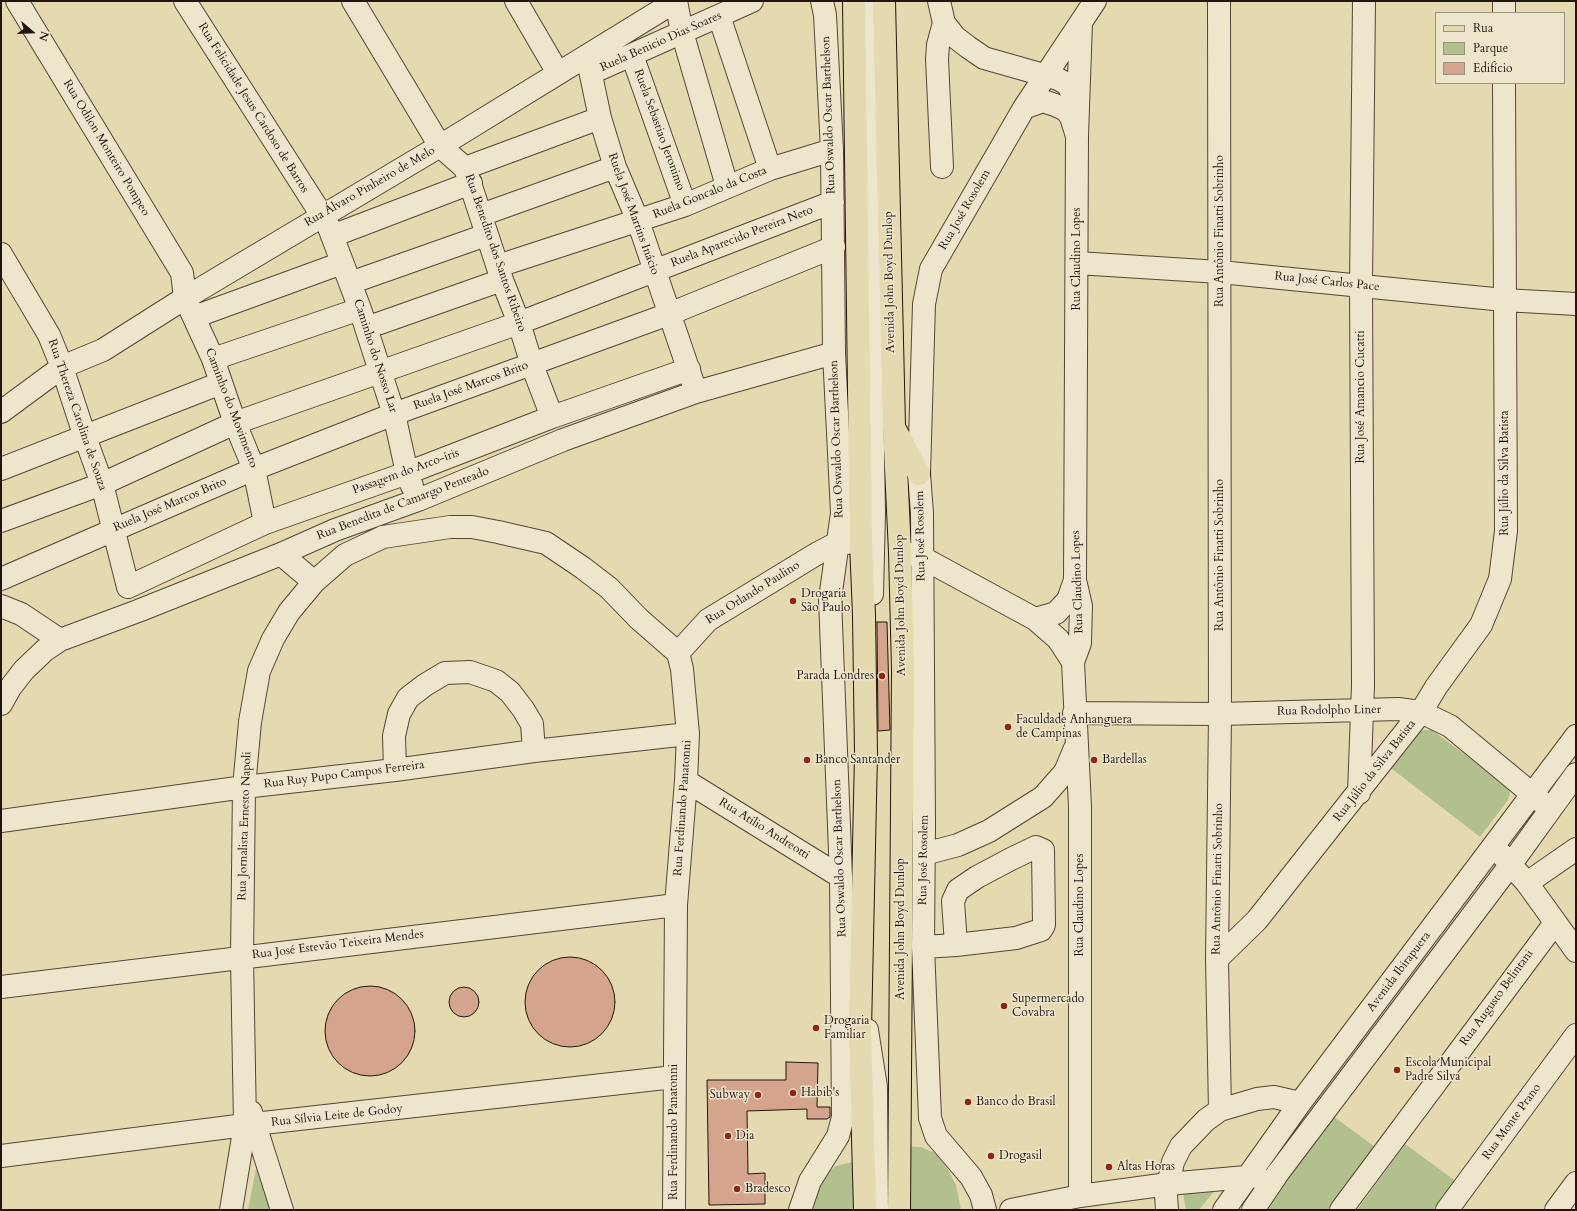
<!DOCTYPE html>
<meta charset="utf-8">
<style>
body{margin:0}
#map{position:relative;width:1577px;height:1211px;overflow:hidden;background:#e5d9b0;font-family:Cardo,serif}
canvas{display:block}
.frame{position:absolute;inset:0;border:2px solid #221510;pointer-events:none}
.legend{position:absolute;left:1435px;top:12px;width:130px;height:72px;box-sizing:border-box;background:#eee6cc;border:1px solid #9c9281;margin:0;padding:5px 7px;list-style:none;font-size:12px;color:#221510}
.legend li{display:flex;align-items:center;gap:8px;height:20px}
.legend b{width:20px;border:1px solid #9c9281}
.north{position:absolute;left:12px;top:12px;width:40px;height:40px;-webkit-text-stroke:3px #eee6cc;paint-order:stroke;rotate:109deg;font-size:11px;font-weight:700;line-height:16px;text-align:center;color:#221510}
.north::after{content:'';display:block;margin:auto;width:14px;height:18px;background:#221510;clip-path:polygon(50% 0,100% 100%,50% 72%,0 100%)}
</style>
<div id="map">
<canvas width="1577" height="1211"></canvas>
<div class="frame"></div>
<ul class="legend">
<li><b style="height:5px;background:#e5d9b0"></b>Rua</li>
<li><b style="height:11px;background:#b1c08d"></b>Parque</li>
<li><b style="height:11px;background:#d5a48c"></b>Edifício</li>
</ul>
<div class="north">N</div>
</div>
<script>
const ctx = document.querySelector('canvas').getContext('2d');
ctx.lineJoin = 'round';
function fillPath(path, color) {
  ctx.fillStyle = color;
  ctx.fill(path, 'evenodd');
}
function shape(rows) {
  const path = new Path2D();
  for (const r of rows) {
    if (r.length === 3) {
      path.moveTo(r[0] + r[2], r[1]);
      path.arc(r[0], r[1], r[2], 0, 2 * Math.PI);
      continue;
    }
    path.moveTo(r[0], r[1]);
    for (let i = 2; i < r.length; i += 2) path.lineTo(r[i], r[i + 1]);
  }
  return path;
}
function stroke(path, color, width, dash) {
  ctx.strokeStyle = color;
  ctx.lineWidth = width;
  ctx.lineCap = dash ? 'butt' : 'round';
  ctx.setLineDash(dash || []);
  ctx.stroke(path);
}
function write(font, color, halo, rows, align = 'center') {
  ctx.font = font + ' Cardo,serif';
  ctx.lineWidth = 3;
  ctx.setLineDash([]);
  ctx.textBaseline = 'middle';
  ctx.strokeStyle = halo;
  ctx.fillStyle = color;
  for (const [text, x, y, turn = 0] of rows) {
    ctx.save();
    ctx.translate(x, y);
    ctx.rotate((+turn || 0) * Math.PI / 180);
    ctx.textAlign = isNaN(turn) ? turn : align;
    if (halo) ctx.strokeText(text, 0, 0);
    ctx.fillText(text, 0, 0);
    ctx.restore();
  }
}
fillPath(shape([
 [1425,730,1432,730,1506,785,1510,793,1508,800,1480,837,1391,768,1418,732],
 [1329,1113,1375,1147,1328,1210,1260,1210],
 [1405,1144,1460,1184,1440,1210,1357,1210],
 [901,1146,921,1147,935,1153,947,1168,956,1185,961,1210,902,1210],
 [259,1154,276,1210,248,1210],
 [856,1161,858,1210,810,1210,823,1176,836,1166],
 [1223,1180,1199,1210,1186,1210,1182,1187]
]), '#b1c08d');
const building = shape([
 [877,622,887,622,890,730,878,731,877,622],
 [570,1002,45],
 [370,1031,45],
 [464,1002,15],
 [786,1062,818,1063,817,1107,830,1107,830,1117,827,1119,807,1119,807,1109,747,1111,748,1174,765,1173,765,1204,709,1205,707,1080,786,1080,786,1062]
]);
fillPath(building, '#d5a48c');
stroke(building, '#221510', 1);
const minor = shape([
 [17,1,182,273,185,298,213,359,235,423,254,469,265,523],
 [185,1,328,225,360,309,380,371,394,414,407,473,412,486],
 [353,1,440,146,465,168,502,280,519,323,532,365,552,417],
 [516,1,558,73],
 [676,1,682,32,727,186],
 [866,1,874,513,872,594],
 [939,1,944,23,955,37,968,47,984,58,1058,79,1067,84,1078,103],
 [1219,1,1220,714,1217,959,1220,1110],
 [1504,13,1504,1],
 [719,16,770,169],
 [632,55,685,205],
 [587,56,600,118,615,167,638,221,693,383],
 [591,73,752,1],
 [1024,108,1043,101,1055,105,1066,110,1071,117,1076,133],
 [942,167,937,59,938,45,944,23],
 [465,168,600,118],
 [481,215,615,167],
 [332,236,471,183],
 [1,254,49,335,62,367,85,437,102,484,128,587,265,523,407,473,552,417,689,369],
 [1077,263,1220,272,1504,300,1576,304],
 [498,266,685,205,770,169,832,150],
 [350,283,486,235],
 [194,317,342,263],
 [366,328,502,280],
 [213,359,360,309],
 [1,412,62,367,103,350,185,298,440,146,676,1],
 [1,469,221,383],
 [1,521,102,484,235,423,519,323,833,202],
 [281,554,314,582],
 [910,554,921,557,1035,619,1058,639,1073,662],
 [1,579,254,469,394,414,669,314,834,247],
 [1,606,21,614,60,640],
 [1035,619,1056,613,1068,600,1075,580],
 [678,653,708,620,818,553,837,543,847,543],
 [1,704,10,688,24,670,45,650,60,640,138,611,281,554,335,530,418,500,563,440,696,392,834,353],
 [1074,713,1220,714,1398,709,1421,712,1450,726,1543,803],
 [395,770,394,736,399,714,408,698,425,685,445,673,470,672,496,681,510,692,523,709,532,724,534,751],
 [686,781,841,877],
 [1359,793,1363,685,1361,286,1364,1],
 [1,821,244,787,395,770,534,751,688,734],
 [924,854,958,845,989,831,1043,797,1065,772,1075,748],
 [1501,854,1527,883,1576,951],
 [1527,883,1576,849],
 [923,947,956,945,1016,938,1041,930,1044,925,1043,850,1036,847,1011,859,977,877,958,890,953,901,956,945],
 [1217,959,1257,920,1421,712,1436,687,1481,625,1500,579,1506,531,1504,83],
 [1,987,676,905],
 [867,1030,876,1087,877,1210],
 [251,1112,282,1210],
 [1,1156,245,1125,674,1077],
 [1080,1196,1080,807,1073,662,1080,643,1081,606,1075,580,1077,135,1081,23],
 [231,1210,245,1125,242,957,244,787,250,722,259,671,273,639,289,612,314,582,345,555,383,537,450,527,472,527,498,532,546,543,583,568,609,588,639,619,678,653,682,669,688,734,686,781,676,905,674,1210],
 [800,1210,810,1181,838,1136,843,1117,841,877,830,599,842,513,834,353,832,150,825,15,822,1],
 [985,1210,981,1195,971,1177,936,1136,930,1118,923,947,924,824,922,513,919,474,924,304,931,269,1024,108,1095,1],
 [1011,1210,1080,1196,1168,1184,1257,1176],
 [1167,1210,1166,1195,1173,1162,1181,1146,1206,1120,1220,1110,1257,1099,1274,1097,1300,1103],
 [1224,1210,1300,1103,1576,736],
 [1253,1210,1278,1173,1511,864,1576,774],
 [1341,1210,1555,923],
 [1447,1210,1576,1035],
 [1556,1210,1576,1183]
]);
const major = shape([
 [854,1,861,543,864,615,866,754,860,1030,865,1210],
 [884,1,894,426,900,552,903,670,899,1210],
 [896,431,919,474]
]);
stroke(minor, '#534638', 24);
stroke(major, '#221510', 24);
stroke(minor, '#eee6cc', 22);
stroke(major, '#e5d9b0', 22);
for (const [x, y, r, color] of [
 [793,601,4,"#8f2418"],
 [882,676,4,"#8f2418"],
 [1008,727,4,"#8f2418"],
 [807,760,4,"#8f2418"],
 [1094,760,4,"#8f2418"],
 [1004,1006,4,"#8f2418"],
 [816,1028,4,"#8f2418"],
 [1397,1070,4,"#8f2418"],
 [793,1093,4,"#8f2418"],
 [758,1095,4,"#8f2418"],
 [968,1102,4,"#8f2418"],
 [728,1136,4,"#8f2418"],
 [991,1156,4,"#8f2418"],
 [1109,1167,4,"#8f2418"],
 [737,1189,4,"#8f2418"]
]) {
  const dot = new Path2D();
  dot.arc(x, y, r, 0, 2 * Math.PI);
  ctx.fillStyle = color;
  ctx.fill(dot);
  stroke(dot, '#eee6cc', 1.5);
}
write('12px', '#221510', '#eee6cc', [
 ["Ruela Benicio Dias Soares",661,42,-24],
 ["Rua Felicidade Jesus Cardoso de Barros",253,108,58],
 ["Rua Oswaldo Oscar Barthelson",829,115,-92],
 ["Ruela Sebastiao Jeronimo",659,130,70],
 ["Rua Odilon Monteiro Pompeo",106,148,59],
 ["Rua Álvaro Pinheiro de Melo",370,187,-30],
 ["Ruela Goncalo da Costa",710,193,-22],
 ["Rua José Rosolem",965,210,-60],
 ["Ruela José Martins Inácio",633,214,70],
 ["Rua Antônio Finatti Sobrinho",1220,231,-90],
 ["Ruela Aparecido Pereira Neto",742,237,-21],
 ["Rua Benedito dos Santos Ribeiro",495,253,71],
 ["Rua Claudino Lopes",1077,259,-90],
 ["Avenida John Boyd Dunlop",890,282,-91],
 ["Rua José Carlos Pace",1327,282,6],
 ["Caminho do Nosso Lar",375,356,72],
 ["Ruela José Marcos Brito",471,386,-20],
 ["Rua José Amancio Cucatti",1361,397,-90],
 ["Caminho do Movimento",231,408,69],
 ["Rua Thereza Carolina de Souza",77,415,71],
 ["Rua Oswaldo Oscar Barthelson",837,439,-92],
 ["Passagem do Arco-íris",406,472,-20],
 ["Rua Júlio da Silva Batista",1505,473,-90],
 ["Rua Benedita de Camargo Penteado",403,504,-21],
 ["Ruela José Marcos Brito",170,505,-23],
 ["Rua José Rosolem",921,536,-91],
 ["Rua Antônio Finatti Sobrinho",1220,555,-90],
 ["Rua Claudino Lopes",1078,582,-92],
 ["Rua Orlando Paulino",753,593,-32],
 ["Avenida John Boyd Dunlop",901,605,-91],
 ["Rua Rodolpho Liner",1329,711,-1],
 ["Rua Júlio da Silva Batista",1375,771,-52],
 ["Rua Ruy Pupo Campos Ferreira",344,775,-7],
 ["Rua Ferdinando Panatonni",683,808,-86],
 ["Rua Jornalista Ernesto Napoli",245,826,-88],
 ["Rua Atílio Andreotti",764,829,32],
 ["Rua Oswaldo Oscar Barthelson",840,858,-92],
 ["Rua José Rosolem",924,860,-89],
 ["Rua Antônio Finatti Sobrinho",1218,879,-89],
 ["Rua Claudino Lopes",1080,905,-90],
 ["Avenida John Boyd Dunlop",901,929,-90],
 ["Rua José Estevão Teixeira Mendes",338,945,-7],
 ["Avenida Ibirapuera",1399,972,-53],
 ["Rua Augusto Belintani",1497,998,-54],
 ["Rua Sílvia Leite de Godoy",337,1116,-6],
 ["Rua Monte Prano",1512,1122,-54],
 ["Rua Ferdinando Panatonni",674,1132,-90]
]);
write('12px', '#221510', '#eee6cc', [
 ["Drogaria",801,594],
 ["São Paulo",801,608],
 ["Parada Londres",874,676,"right"],
 ["Faculdade Anhanguera",1016,720],
 ["de Campinas",1016,734],
 ["Banco Santander",815,760],
 ["Bardellas",1102,760],
 ["Supermercado",1012,999],
 ["Covabra",1012,1013],
 ["Drogaria",824,1021],
 ["Familiar",824,1035],
 ["Escola Municipal",1405,1063],
 ["Padre Silva",1405,1077],
 ["Habib's",801,1093],
 ["Subway",750,1095,"right"],
 ["Banco do Brasil",976,1102],
 ["Dia",736,1136],
 ["Drogasil",999,1156],
 ["Altas Horas",1117,1167],
 ["Bradesco",745,1189]
], 'left');
</script>
